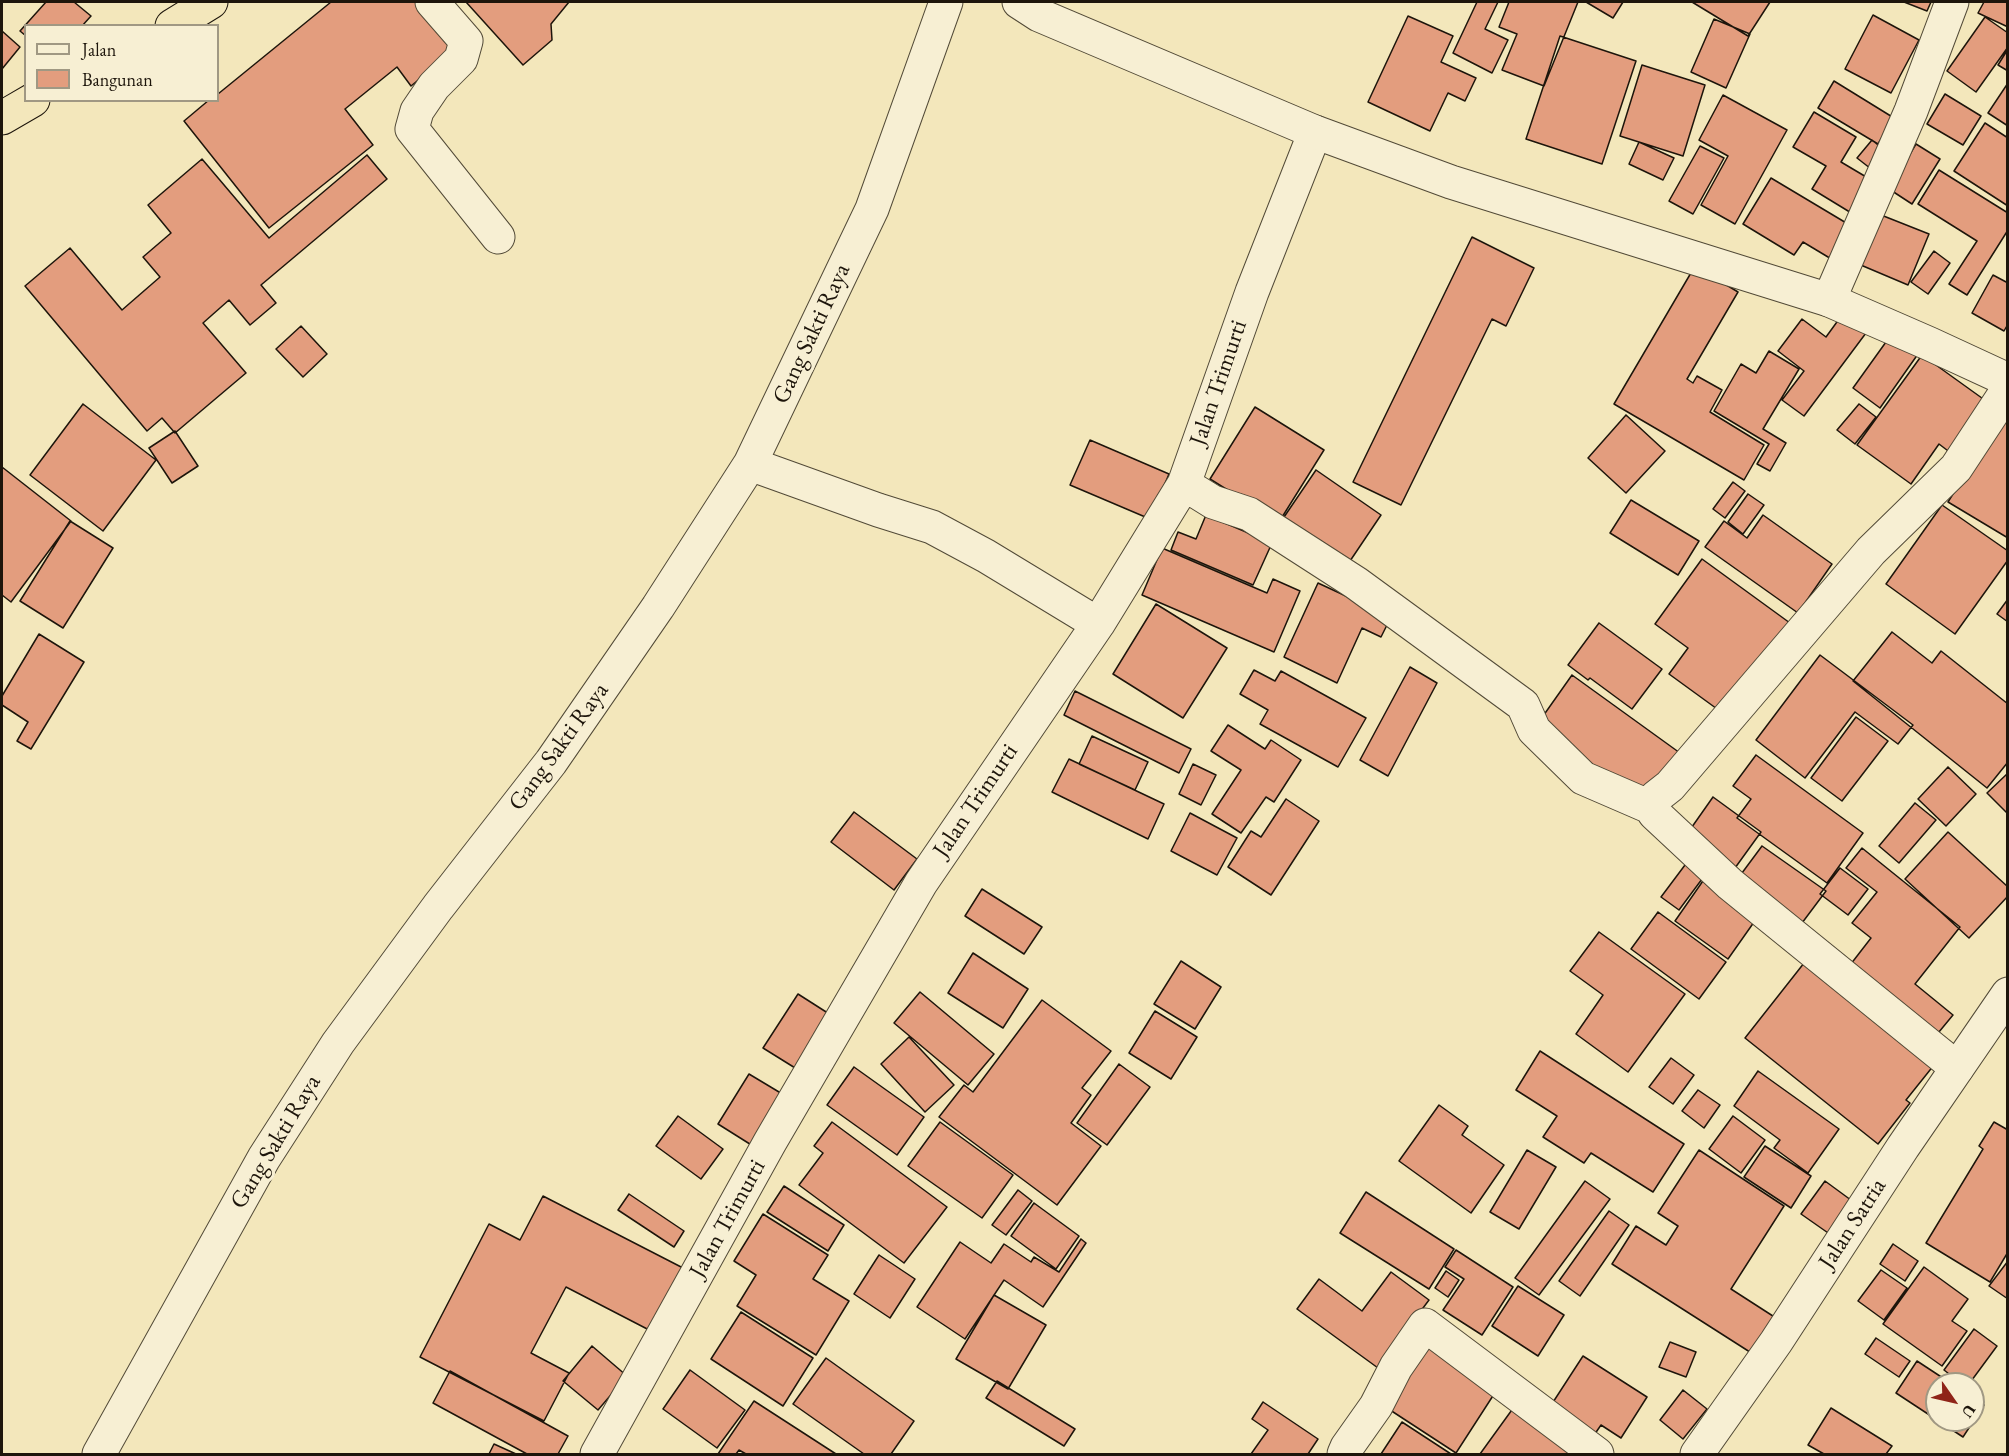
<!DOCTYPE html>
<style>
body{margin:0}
#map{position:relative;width:2009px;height:1456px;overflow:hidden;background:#f3e7bb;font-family:"EB Garamond",serif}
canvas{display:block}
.frame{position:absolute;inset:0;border:3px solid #1d150b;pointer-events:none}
.legend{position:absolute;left:24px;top:24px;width:195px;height:78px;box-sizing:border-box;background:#f7efd3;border:2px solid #a09883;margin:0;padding:8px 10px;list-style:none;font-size:18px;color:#1d150b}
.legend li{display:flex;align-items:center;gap:12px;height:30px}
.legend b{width:30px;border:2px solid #a09883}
.north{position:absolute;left:1925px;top:1372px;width:60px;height:60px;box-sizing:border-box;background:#f7efd3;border:2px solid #a09883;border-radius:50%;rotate:124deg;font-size:16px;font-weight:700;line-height:24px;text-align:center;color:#1d150b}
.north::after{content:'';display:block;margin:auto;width:21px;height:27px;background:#8f2418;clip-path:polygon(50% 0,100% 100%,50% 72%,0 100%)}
</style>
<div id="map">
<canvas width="2009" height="1456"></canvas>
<div class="frame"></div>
<ul class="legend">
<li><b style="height:8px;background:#f7efd3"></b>Jalan</li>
<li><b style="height:16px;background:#e39d7e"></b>Bangunan</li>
</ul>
<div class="north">U</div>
</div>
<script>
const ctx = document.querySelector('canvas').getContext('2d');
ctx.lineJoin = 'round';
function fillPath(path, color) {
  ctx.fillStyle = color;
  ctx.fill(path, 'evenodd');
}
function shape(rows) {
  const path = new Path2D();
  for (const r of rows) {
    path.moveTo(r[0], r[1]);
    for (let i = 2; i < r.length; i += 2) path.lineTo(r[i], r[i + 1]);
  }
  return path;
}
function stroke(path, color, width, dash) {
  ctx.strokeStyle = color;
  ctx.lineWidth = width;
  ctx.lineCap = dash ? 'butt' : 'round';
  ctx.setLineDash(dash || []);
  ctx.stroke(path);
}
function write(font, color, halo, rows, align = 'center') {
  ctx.font = font + ' "EB Garamond",serif';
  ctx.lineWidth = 6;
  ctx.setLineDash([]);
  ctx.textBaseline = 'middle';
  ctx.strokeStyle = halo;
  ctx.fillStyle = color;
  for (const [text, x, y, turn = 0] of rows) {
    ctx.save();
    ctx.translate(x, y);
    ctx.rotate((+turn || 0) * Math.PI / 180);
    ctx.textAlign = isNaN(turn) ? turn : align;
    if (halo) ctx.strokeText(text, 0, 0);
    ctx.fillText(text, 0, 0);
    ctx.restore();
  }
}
const building = shape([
 [46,2,74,2,91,16,82,26,26,26,26,36,20,31,46,2],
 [331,2,417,2,456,49,411,86,397,67,345,109,373,145,269,228,184,121,209,100,218,100,218,94,331,2],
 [466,2,569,2,551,24,552,40,523,65,466,2],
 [1477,2,1498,2,1485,29,1508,40,1492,73,1453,53,1477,2],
 [1509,2,1578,2,1544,86,1502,70,1517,34,1499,27,1509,2],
 [1586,2,1623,2,1613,18,1586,2],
 [1692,2,1770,2,1748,36,1692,2],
 [1904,2,1931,2,1927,11,1904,2],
 [1984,2,2008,2,2008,27,1978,13,1984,2],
 [1873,15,1919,40,1891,93,1845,69,1873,15],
 [1408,16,1453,36,1441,62,1476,78,1465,101,1448,93,1430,131,1368,102,1408,16],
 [1985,17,2008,33,2008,47,1976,92,1947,71,1985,17],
 [1714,19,1750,34,1726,88,1691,72,1714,19],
 [2,31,20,47,2,69,2,31],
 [1560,36,1636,61,1602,164,1526,139,1560,36],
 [2008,49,2008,71,1998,65,2008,49],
 [1642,65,1705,85,1683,156,1620,136,1642,65],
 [1834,81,1894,118,1878,144,1818,108,1834,81],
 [2008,83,2008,126,1988,113,2008,83],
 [1945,94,1981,116,1963,145,1927,124,1945,94],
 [1723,95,1787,130,1735,224,1701,205,1728,156,1699,140,1723,95],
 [1814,112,1856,137,1841,162,1873,181,1853,214,1812,189,1826,166,1793,147,1814,112],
 [1985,123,2008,138,2008,206,1954,171,1985,123],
 [1872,140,1889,154,1875,172,1857,158,1872,140],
 [1639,142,1674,158,1663,180,1629,164,1639,142],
 [1916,144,1940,159,1912,204,1889,189,1916,144],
 [1700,146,1724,158,1693,214,1669,201,1700,146],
 [367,155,387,179,261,285,276,303,250,325,229,300,203,323,246,373,175,433,162,418,147,431,25,286,70,248,122,310,160,277,143,257,171,233,148,205,202,159,269,238,367,155],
 [1939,170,2008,213,2008,230,1967,295,1949,284,1977,241,1918,204,1939,170],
 [1771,178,1853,227,1833,260,1803,242,1794,255,1743,224,1771,178],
 [1876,213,1929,234,1908,285,1856,263,1876,213],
 [1472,237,1534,268,1506,326,1492,319,1401,505,1353,482,1472,237],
 [1934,251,1950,263,1928,294,1911,282,1934,251],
 [1695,266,1738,292,1687,379,1693,383,1697,376,1722,390,1710,412,1764,445,1744,480,1614,404,1695,266],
 [1993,275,2008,283,2008,324,2004,331,1972,313,1993,275],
 [1842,315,1866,333,1804,416,1782,400,1804,371,1778,351,1802,319,1826,337,1842,315],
 [301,326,327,354,303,377,276,349,301,326],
 [1891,335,1918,354,1880,408,1853,388,1891,335],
 [1769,351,1799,369,1763,429,1786,443,1770,471,1757,464,1769,444,1714,411,1741,364,1756,373,1769,351],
 [1922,355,1993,406,1956,457,1939,444,1911,484,1857,445,1922,355],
 [83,404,156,460,103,531,30,475,83,404],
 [1859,404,1876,417,1855,444,1837,430,1859,404],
 [1255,407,1324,450,1279,522,1210,479,1255,407],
 [1626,415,1665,451,1626,493,1588,458,1626,415],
 [2002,415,2008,419,2008,538,1948,502,2002,415],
 [175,431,198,466,172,483,149,448,175,431],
 [1090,440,1169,474,1150,519,1070,485,1090,440],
 [2,467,71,521,11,602,2,595,2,467],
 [1316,470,1381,515,1348,564,1282,520,1316,470],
 [1733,482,1745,491,1725,518,1713,509,1733,482],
 [1748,494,1764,505,1743,534,1728,522,1748,494],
 [1631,500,1699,541,1678,575,1610,533,1631,500],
 [1942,505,2008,551,2008,560,1955,634,1886,584,1942,505],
 [1206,515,1272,543,1253,585,1171,550,1178,532,1196,539,1206,515],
 [1763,515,1832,564,1798,613,1705,547,1724,521,1747,538,1763,515],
 [70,521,113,548,63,628,20,601,70,521],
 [1162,548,1267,593,1273,579,1300,591,1274,652,1142,595,1162,548],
 [1702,559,1790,623,1724,714,1669,674,1688,648,1655,624,1702,559],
 [1318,583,1391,617,1381,637,1362,628,1337,683,1284,657,1318,583],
 [2008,599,2008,622,1997,614,2008,599],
 [1156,604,1227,648,1183,718,1113,674,1156,604],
 [1599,623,1662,669,1632,709,1590,678,1588,680,1568,665,1599,623],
 [1892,632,1932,663,1941,651,2008,704,2008,762,1987,788,1853,681,1892,632],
 [39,634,84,662,31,749,17,741,28,722,2,705,2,696,39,634],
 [1820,655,1913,725,1898,744,1855,712,1805,778,1756,740,1820,655],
 [1410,667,1437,683,1388,776,1360,760,1410,667],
 [1254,670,1275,681,1281,671,1366,718,1338,767,1260,724,1268,710,1240,694,1254,670],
 [1572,675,1680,753,1643,803,1536,726,1572,675],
 [1075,691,1191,749,1179,773,1064,715,1075,691],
 [1856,717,1888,741,1842,801,1811,778,1856,717],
 [1228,725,1265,749,1271,740,1301,760,1274,802,1266,797,1241,833,1212,814,1241,770,1211,751,1228,725],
 [1092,736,1148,762,1135,790,1079,764,1092,736],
 [1756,755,1863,833,1827,883,1737,818,1751,799,1733,786,1756,755],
 [1069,759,1164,804,1148,839,1052,792,1069,759],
 [1193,764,1216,775,1201,805,1179,794,1193,764],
 [1948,767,1976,794,1946,826,1918,799,1948,767],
 [2008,773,2008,814,1987,793,2008,773],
 [1713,797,1761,832,1735,868,1687,834,1713,797],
 [1286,799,1319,821,1271,895,1228,867,1251,831,1261,837,1286,799],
 [1915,803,1936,820,1899,863,1879,846,1915,803],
 [854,812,917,859,894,890,831,842,854,812],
 [1190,813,1237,838,1217,875,1171,851,1190,813],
 [1948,832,2008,887,2008,896,1969,938,1905,879,1948,832],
 [1762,846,1826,891,1802,923,1739,877,1762,846],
 [1862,848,1960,927,1915,984,1953,1015,1934,1038,1847,969,1871,938,1852,923,1877,892,1846,868,1862,848],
 [1688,861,1705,875,1679,910,1661,897,1688,861],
 [1840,868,1868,889,1848,915,1820,894,1840,868],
 [1705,878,1759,915,1728,959,1675,921,1705,878],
 [982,889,1042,927,1024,954,965,916,982,889],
 [1658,912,1726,962,1699,999,1631,949,1658,912],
 [1599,932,1685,994,1628,1072,1576,1034,1603,995,1570,971,1599,932],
 [973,953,1028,989,1003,1028,948,993,973,953],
 [1808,958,1938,1060,1906,1100,1910,1103,1878,1144,1745,1038,1808,958],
 [1181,961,1221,987,1195,1029,1154,1004,1181,961],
 [920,992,994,1054,968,1085,894,1023,920,992],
 [798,994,834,1017,800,1071,763,1048,798,994],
 [1042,1000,1111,1051,1082,1088,1091,1095,1071,1123,1101,1146,1057,1205,939,1117,964,1085,973,1092,1042,1000],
 [1155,1011,1197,1037,1171,1079,1129,1053,1155,1011],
 [909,1037,954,1085,925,1112,881,1064,909,1037],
 [1540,1051,1684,1144,1653,1192,1591,1153,1584,1163,1543,1137,1557,1116,1516,1090,1540,1051],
 [1671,1058,1694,1075,1673,1104,1649,1087,1671,1058],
 [1119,1064,1150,1087,1107,1145,1077,1123,1119,1064],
 [854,1067,924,1117,897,1155,827,1105,854,1067],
 [1758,1071,1839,1129,1808,1173,1774,1148,1780,1140,1734,1106,1758,1071],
 [749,1074,784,1095,753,1146,718,1124,749,1074],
 [1698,1090,1720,1105,1704,1128,1682,1111,1698,1090],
 [1439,1105,1468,1126,1462,1135,1504,1165,1471,1213,1399,1161,1439,1105],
 [678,1116,723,1149,701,1179,656,1146,678,1116],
 [1733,1116,1765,1140,1741,1173,1709,1149,1733,1116],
 [832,1122,947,1207,904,1263,799,1185,823,1153,814,1146,832,1122],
 [940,1122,1013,1175,982,1218,908,1166,940,1122],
 [1994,1122,2008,1130,2008,1252,1990,1282,1926,1243,1983,1149,1979,1146,1994,1122],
 [1765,1146,1811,1176,1791,1208,1744,1177,1765,1146],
 [1527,1150,1556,1167,1519,1229,1490,1212,1527,1150],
 [1699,1150,1784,1206,1731,1289,1776,1318,1753,1354,1612,1264,1636,1226,1666,1245,1678,1226,1658,1213,1699,1150],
 [1585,1181,1610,1199,1539,1295,1515,1278,1585,1181],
 [1825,1181,1855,1203,1831,1235,1801,1214,1825,1181],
 [784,1186,844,1225,828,1251,767,1212,784,1186],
 [1018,1190,1032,1201,1006,1235,992,1225,1018,1190],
 [1366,1192,1454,1249,1429,1289,1340,1233,1366,1192],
 [629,1194,684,1231,674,1247,618,1210,629,1194],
 [543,1196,685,1269,653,1332,566,1287,531,1353,569,1373,544,1421,420,1357,489,1224,520,1240,543,1196],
 [1034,1203,1079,1236,1056,1269,1011,1236,1034,1203],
 [1609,1211,1629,1225,1580,1296,1559,1281,1609,1211],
 [763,1214,828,1255,813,1279,849,1301,816,1355,737,1306,756,1275,734,1261,763,1214],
 [1081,1239,1086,1243,1043,1307,1004,1280,965,1339,917,1307,960,1242,991,1263,1004,1244,1031,1262,1034,1257,1059,1272,1081,1239],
 [1893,1244,1918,1261,1905,1281,1880,1264,1893,1244],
 [1456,1250,1513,1287,1482,1335,1443,1310,1464,1279,1445,1267,1456,1250],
 [879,1255,915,1279,890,1318,854,1294,879,1255],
 [2008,1261,2008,1299,1989,1286,2008,1261],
 [1924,1267,1968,1299,1952,1321,1967,1331,1942,1366,1883,1324,1924,1267],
 [1881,1270,1907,1288,1884,1320,1858,1301,1881,1270],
 [1446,1271,1459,1280,1448,1297,1435,1288,1446,1271],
 [1391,1272,1429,1300,1378,1368,1297,1309,1319,1279,1362,1311,1391,1272],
 [1518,1286,1564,1315,1538,1356,1492,1326,1518,1286],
 [994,1295,1046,1325,1008,1389,956,1359,994,1295],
 [741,1312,813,1358,783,1406,711,1359,741,1312],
 [1974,1329,1997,1346,1969,1384,1962,1384,1944,1370,1974,1329],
 [1876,1338,1910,1361,1899,1377,1865,1354,1876,1338],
 [1670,1342,1696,1352,1686,1377,1659,1367,1670,1342],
 [1428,1343,1498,1388,1456,1453,1387,1408,1428,1343],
 [592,1346,627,1376,598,1410,563,1381,592,1346],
 [1583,1356,1647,1397,1621,1438,1601,1425,1590,1441,1546,1413,1583,1356],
 [826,1358,914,1421,891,1454,864,1454,793,1404,826,1358],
 [1917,1361,1952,1384,1937,1384,1937,1420,1973,1420,1973,1398,1984,1405,1963,1437,1896,1393,1917,1361],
 [690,1370,745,1410,717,1448,663,1409,690,1370],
 [450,1371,568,1436,558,1454,527,1454,433,1403,450,1371],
 [997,1381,1075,1429,1064,1446,986,1398,997,1381],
 [1683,1390,1707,1409,1683,1439,1660,1420,1683,1390],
 [754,1401,836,1454,746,1454,739,1450,736,1454,718,1454,754,1401],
 [1263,1402,1318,1439,1308,1454,1251,1454,1268,1430,1252,1419,1263,1402],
 [1514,1407,1582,1454,1480,1454,1514,1407],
 [1831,1408,1892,1446,1886,1454,1824,1454,1808,1445,1831,1408],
 [1402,1422,1451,1454,1381,1454,1402,1422],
 [494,1444,516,1454,489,1454,494,1444]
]);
fillPath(building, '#e39d7e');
stroke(building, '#1d150b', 1.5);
const minor = shape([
 [432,2,466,41,461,59,434,86,417,111,412,129,498,237],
 [1829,300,1911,111,1952,2],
 [750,464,878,510,932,527,986,556,1098,624],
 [1184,484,1213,502,1249,514,1356,583,1523,705,1534,730,1583,778,1650,807],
 [1957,1068,1730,884,1655,814,1650,807,1656,797,1670,786,1871,551,1956,468,2008,389],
 [99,1454,264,1158,338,1043,438,907,551,762,658,607,750,464,872,209,946,2],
 [597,1454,770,1142,921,883,1098,624,1184,484,1252,292,1315,132],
 [1344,1454,1347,1447,1376,1406,1396,1367,1425,1325,1597,1454]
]);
const tertiary = shape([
 [1019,2,1039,15,1315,132,1451,182,1829,300,1930,344,2008,380],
 [1697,1454,1776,1342,1903,1147,2008,994]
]);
const trunk = shape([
 [172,26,211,2],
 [2,118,33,100]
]);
stroke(minor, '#524a37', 35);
stroke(tertiary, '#524a37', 35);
stroke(trunk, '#1d150b', 35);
stroke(minor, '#f7efd3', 33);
stroke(tertiary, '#f7efd3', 33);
stroke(trunk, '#f3e7bb', 33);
write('24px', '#1d150b', '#f7efd3', [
 ["Gang Sakti Raya",812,334,-65],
 ["Jalan Trimurti",1219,383,-71],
 ["Gang Sakti Raya",559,747,-54],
 ["Jalan Trimurti",976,801,-56],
 ["Gang Sakti Raya",276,1142,-59],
 ["Jalan Trimurti",728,1219,-61],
 ["Jalan Satria",1853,1224,-57]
]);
</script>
